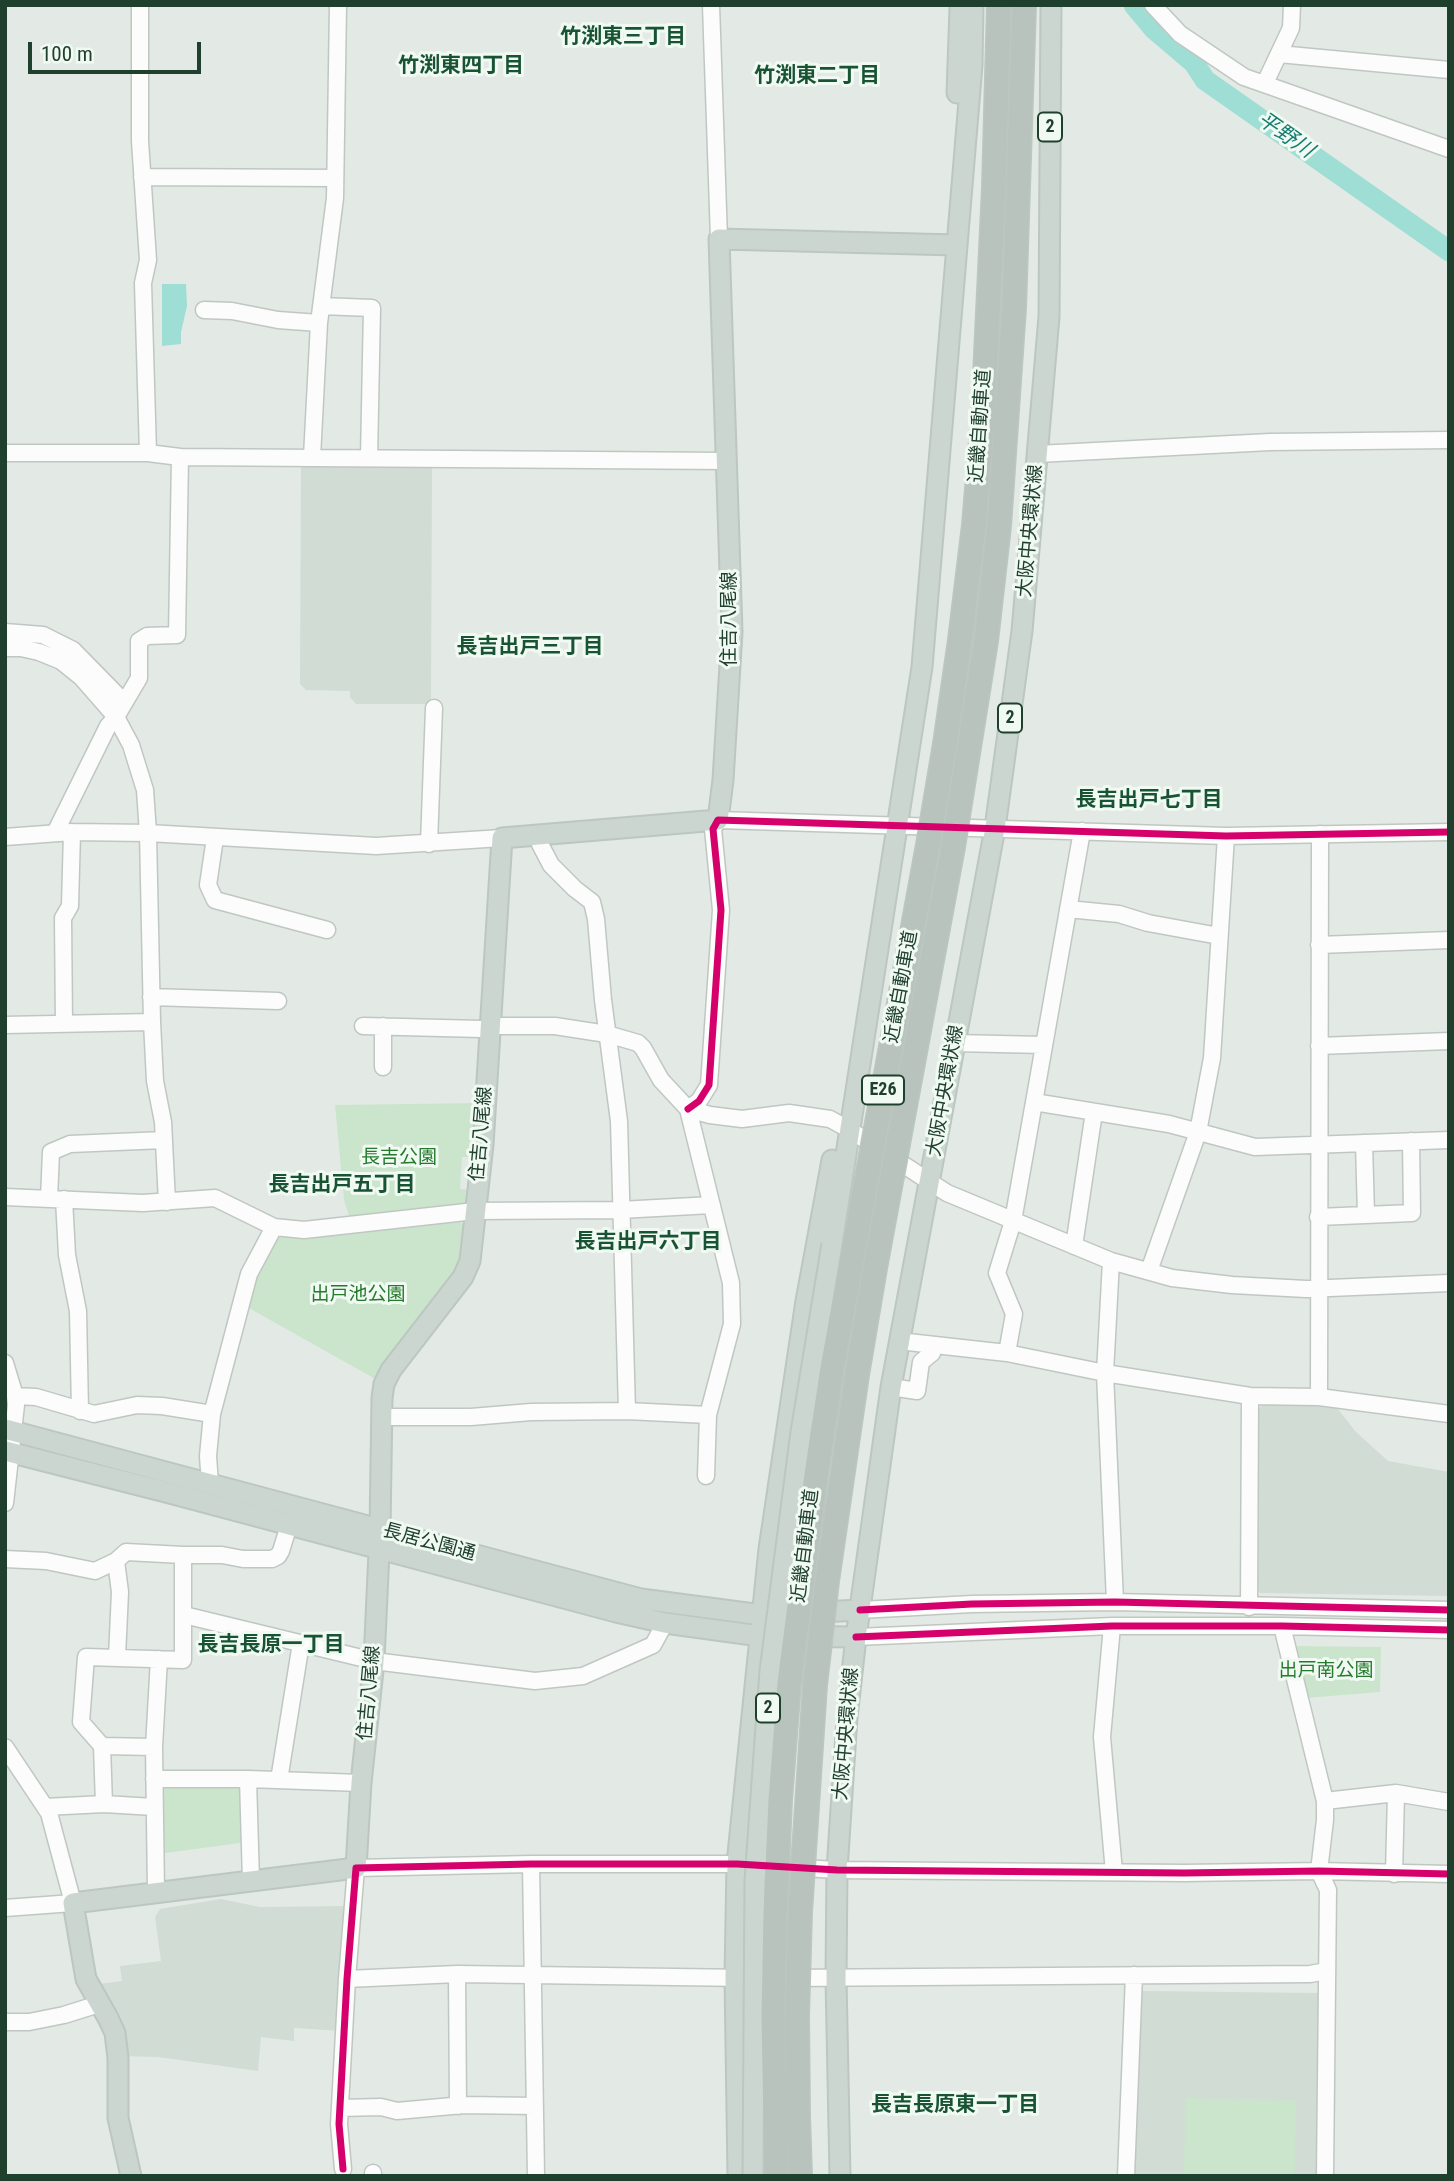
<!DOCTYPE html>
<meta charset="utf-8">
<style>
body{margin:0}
#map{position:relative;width:1454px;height:2181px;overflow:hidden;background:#e3eae5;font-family:"Roboto Condensed",sans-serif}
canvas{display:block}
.frame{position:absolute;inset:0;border:7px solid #1f402d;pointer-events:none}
.scale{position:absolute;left:28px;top:42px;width:173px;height:32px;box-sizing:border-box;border:4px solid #1f402d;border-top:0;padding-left:9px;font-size:21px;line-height:24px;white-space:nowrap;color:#1f402d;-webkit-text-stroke:5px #f1f9f3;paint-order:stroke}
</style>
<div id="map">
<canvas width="1454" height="2181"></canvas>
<div class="frame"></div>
<div class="scale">100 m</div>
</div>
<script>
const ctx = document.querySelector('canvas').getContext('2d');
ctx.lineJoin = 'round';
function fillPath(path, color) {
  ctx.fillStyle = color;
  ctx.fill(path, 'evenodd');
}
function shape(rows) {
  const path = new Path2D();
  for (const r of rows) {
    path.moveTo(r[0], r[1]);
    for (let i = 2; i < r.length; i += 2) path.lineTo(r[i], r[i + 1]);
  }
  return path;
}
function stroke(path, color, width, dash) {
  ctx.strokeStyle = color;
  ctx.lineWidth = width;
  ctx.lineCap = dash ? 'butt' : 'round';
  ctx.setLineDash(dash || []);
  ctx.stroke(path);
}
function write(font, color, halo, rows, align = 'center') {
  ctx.font = font + ' "Roboto Condensed","Noto Sans JP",sans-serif';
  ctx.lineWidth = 6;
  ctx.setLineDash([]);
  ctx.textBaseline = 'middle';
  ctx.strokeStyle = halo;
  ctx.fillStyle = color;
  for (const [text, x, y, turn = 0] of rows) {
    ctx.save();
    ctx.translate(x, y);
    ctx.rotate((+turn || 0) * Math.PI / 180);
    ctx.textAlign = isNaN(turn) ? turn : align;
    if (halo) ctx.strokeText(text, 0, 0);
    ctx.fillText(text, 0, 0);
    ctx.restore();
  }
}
fillPath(shape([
 [301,464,432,467,431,702,428,704,356,704,350,697,350,691,306,690,300,684],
 [1263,1404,1334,1404,1355,1431,1388,1461,1449,1472,1449,1596,1260,1593,1256,1587,1258,1410],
 [221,1899,260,1907,348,1906,342,2031,294,2028,294,2041,261,2037,258,2071,158,2057,120,2056,99,1984,122,1981,120,1966,161,1961,155,1917,160,1909],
 [1139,1991,1319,1993,1317,2176,1134,2176]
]), '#d0dcd4');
fillPath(shape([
 [478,1103,475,1157,462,1157,460,1189,473,1190,472,1202,463,1211,349,1216,344,1200,335,1105],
 [460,1222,468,1229,458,1272,377,1380,247,1307,260,1270,278,1235],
 [1298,1646,1381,1647,1380,1692,1306,1698,1294,1650],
 [158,1785,246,1785,247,1842,159,1854],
 [1185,2098,1296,2100,1295,2176,1184,2176]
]), '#cbe5cc');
fillPath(shape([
 [162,284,186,284,187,306,181,332,181,344,162,346]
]), '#9fded4');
stroke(shape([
 [1134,5,1154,29,1194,63,1205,80,1449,251]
]), '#9fded4', 21);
const minor = shape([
 [140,5,140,141,148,260,143,283,148,453],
 [711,5,719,239],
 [1153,5,1180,34,1244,77,1449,149],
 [1279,54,1449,70],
 [1265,83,1291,28,1292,5],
 [142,177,335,178],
 [321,306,372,308,369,458],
 [204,310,232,311,278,320,319,323],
 [5,453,148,453,180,457,726,461],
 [1037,454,1270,442,1449,440],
 [312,457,319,323,335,198,338,5],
 [5,632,43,635,73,650,124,702],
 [5,648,21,648,39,652,61,661,81,677,116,717,131,745,145,790,148,833,152,1022,155,1081,163,1122,167,1202],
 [55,833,108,726,116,717,139,678,139,641,147,636,177,635,180,457],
 [5,837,72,832,148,833,376,846,502,838],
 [215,838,208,885,215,900,327,930],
 [429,844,434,708],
 [540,844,551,865,575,889,592,902,596,919,603,1000,619,1121,627,1411],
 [1068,909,1119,914,1148,923,1219,936],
 [1319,945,1449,940],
 [151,997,278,1001],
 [64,1024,63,918,70,906,72,832],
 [5,1025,152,1022],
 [363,1026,481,1029,497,1026,555,1026,607,1034,638,1043,643,1048,661,1080,688,1109,731,1283,732,1324,708,1415,706,1476],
 [954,1043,1044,1045],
 [1319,1046,1449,1041],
 [383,1067,383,1026],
 [1034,1102,1169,1124,1255,1147,1449,1140],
 [688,1109,699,1101,709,1085,721,910,713,829,718,820,1226,836,1449,832],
 [688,1109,710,1115,742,1119,789,1113,830,1119,850,1130,947,1193,1111,1261,1172,1278,1232,1285,1306,1289,1449,1283],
 [1364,1143,1366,1215],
 [5,1197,143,1203,215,1198,274,1227,304,1230,475,1211,620,1210,712,1205],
 [49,1199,51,1152,70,1144,164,1140],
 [64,1199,67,1255,78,1311,80,1411],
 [1318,1217,1412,1213,1411,1141],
 [1074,1246,1094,1112],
 [1111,1261,1105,1373,1115,1602],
 [1149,1271,1198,1132,1212,1058,1226,836],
 [899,1341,1007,1353,1105,1373,1250,1396,1319,1397,1449,1414],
 [1007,1353,1014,1314,997,1273,1013,1221,1082,831],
 [5,1363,15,1396,16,1405,5,1503],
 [891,1387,917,1391,921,1362,932,1353,934,1345],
 [15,1396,36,1397,94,1414,137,1405,162,1406,212,1414],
 [1319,1397,1320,834],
 [382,1417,471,1417,531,1412,627,1411,708,1415],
 [210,1484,208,1456,212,1414,249,1274,274,1227],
 [5,1559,46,1561,95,1571,116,1561,126,1552,183,1555,222,1555,243,1559,272,1559,278,1556,281,1551,289,1525],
 [116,1561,120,1592,117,1657],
 [1249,1607,1250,1396],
 [860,1610,972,1604,1115,1602,1449,1610],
 [184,1615,374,1661,535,1681,583,1676,653,1645,665,1623],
 [1112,1626,1102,1737,1114,1872],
 [1282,1626,1325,1801,1325,1820,1319,1871,1328,1890,1325,2176],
 [856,1637,1112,1626,1282,1626,1449,1630],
 [102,1746,154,1747],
 [5,1747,49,1813,73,1903,5,1908],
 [154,1779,248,1779,361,1783],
 [248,1779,251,1881],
 [279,1780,301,1643],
 [1325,1801,1396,1793,1449,1802],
 [104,1804,102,1746,81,1722,86,1657,183,1660,183,1555],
 [45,1807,104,1804,154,1807],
 [531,1864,536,2176],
 [769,1866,837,1870,1184,1873,1319,1871,1449,1874],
 [1394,1874,1396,1793],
 [156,1892,154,1747,159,1659],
 [457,1974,458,2106],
 [790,1978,1310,1974,1327,1971],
 [347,1979,457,1974,747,1978],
 [5,2022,29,2022,64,2015,99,2004],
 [340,2108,381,2107,397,2111,463,2105,535,2106],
 [343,2169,339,2124,347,1979,356,1868,531,1864,747,1864],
 [373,2176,373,2173],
 [1126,2176,1134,1975]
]);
const major = shape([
 [957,93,960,8],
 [832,1244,922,667,972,65,973,5],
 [5,1429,641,1599,762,1615,860,1610],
 [5,1451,166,1492,616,1612,665,1623,760,1636,856,1637],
 [131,2176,118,2118,118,2058,115,2033,108,2018,86,1979,73,1903,356,1868,361,1783,374,1661,380,1530,382,1398,384,1384,391,1370,463,1277,470,1261,483,1145,502,838,718,820,723,780,732,632,719,239,957,245],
 [738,2176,735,1978,737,1864,769,1549,806,1301,832,1160],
 [840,2176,836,1978,837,1870,847,1718,856,1637,891,1387,995,828,1022,631,1049,317,1051,5]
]);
stroke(minor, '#c0c7c2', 19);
stroke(major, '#bbc7c0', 23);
stroke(minor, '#fbfcfb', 16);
stroke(major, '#ccd6d1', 19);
const majorBridge = shape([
 [753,2176,755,1881,770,1671,801,1432,832,1244]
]);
const highwayBridge = shape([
 [776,2176,773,2017,775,1915,780,1800,789,1683,816,1475,832,1368,928,845,945,744,960,640,974,525,983,417,994,188,999,5],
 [800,2176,798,2117,797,2016,800,1912,815,1685,827,1581,857,1375,875,1268,953,847,986,641,999,526,1014,308,1024,5]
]);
stroke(majorBridge, '#bbc7c0', 23, []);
stroke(highwayBridge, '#bbc7c0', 26, []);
stroke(majorBridge, '#ccd6d1', 19);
stroke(highwayBridge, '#b9c3be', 23);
stroke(shape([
 [688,1109,699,1101,709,1085,721,910,713,829,718,820,1226,836,1449,832],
 [860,1610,972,1604,1115,1602,1449,1610],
 [856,1637,1112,1626,1282,1626,1449,1630],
 [343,2169,339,2124,347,1979,356,1868,531,1864,737,1864,837,1870,1184,1873,1319,1871,1449,1874]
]), '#d6006c', 7);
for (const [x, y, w] of [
 [1050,127,24],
 [1010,718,24],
 [883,1090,42],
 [768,1708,24]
]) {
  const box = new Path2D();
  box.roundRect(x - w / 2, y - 14.5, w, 29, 5);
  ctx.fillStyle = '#f1f9f3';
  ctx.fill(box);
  stroke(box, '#1f402d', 2);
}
write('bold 18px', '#1f402d', null, [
 ["2",1050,127],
 ["2",1010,718],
 ["E26",883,1090],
 ["2",768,1708]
]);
write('19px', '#1f402d', '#f1f9f3', [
 ["近畿自動車道",981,426,-86],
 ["大阪中央環状線",1031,531,-85],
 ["住吉八尾線",730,619,-90],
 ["近畿自動車道",902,987,-80],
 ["大阪中央環状線",946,1091,-80],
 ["住吉八尾線",482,1134,-85],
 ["長居公園通",429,1543,15],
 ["近畿自動車道",806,1546,-83],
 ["住吉八尾線",370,1693,-85],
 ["大阪中央環状線",847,1734,-85]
]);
write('19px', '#247b2c', '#f1f9f3', [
 ["長吉公園",399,1158],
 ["出戸池公園",358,1295],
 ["出戸南公園",1326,1671]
]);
write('bold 21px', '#185434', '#f1f9f3', [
 ["竹渕東三丁目",623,38],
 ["竹渕東四丁目",461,67],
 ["竹渕東二丁目",817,77],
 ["長吉出戸三丁目",530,648],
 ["長吉出戸七丁目",1149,801],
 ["長吉出戸五丁目",342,1186],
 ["長吉出戸六丁目",648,1243],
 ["長吉長原一丁目",271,1646],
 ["長吉長原東一丁目",955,2106]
]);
write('italic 21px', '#127c6f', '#f1f9f3', [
 ["平野川",1285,136,35]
]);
</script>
